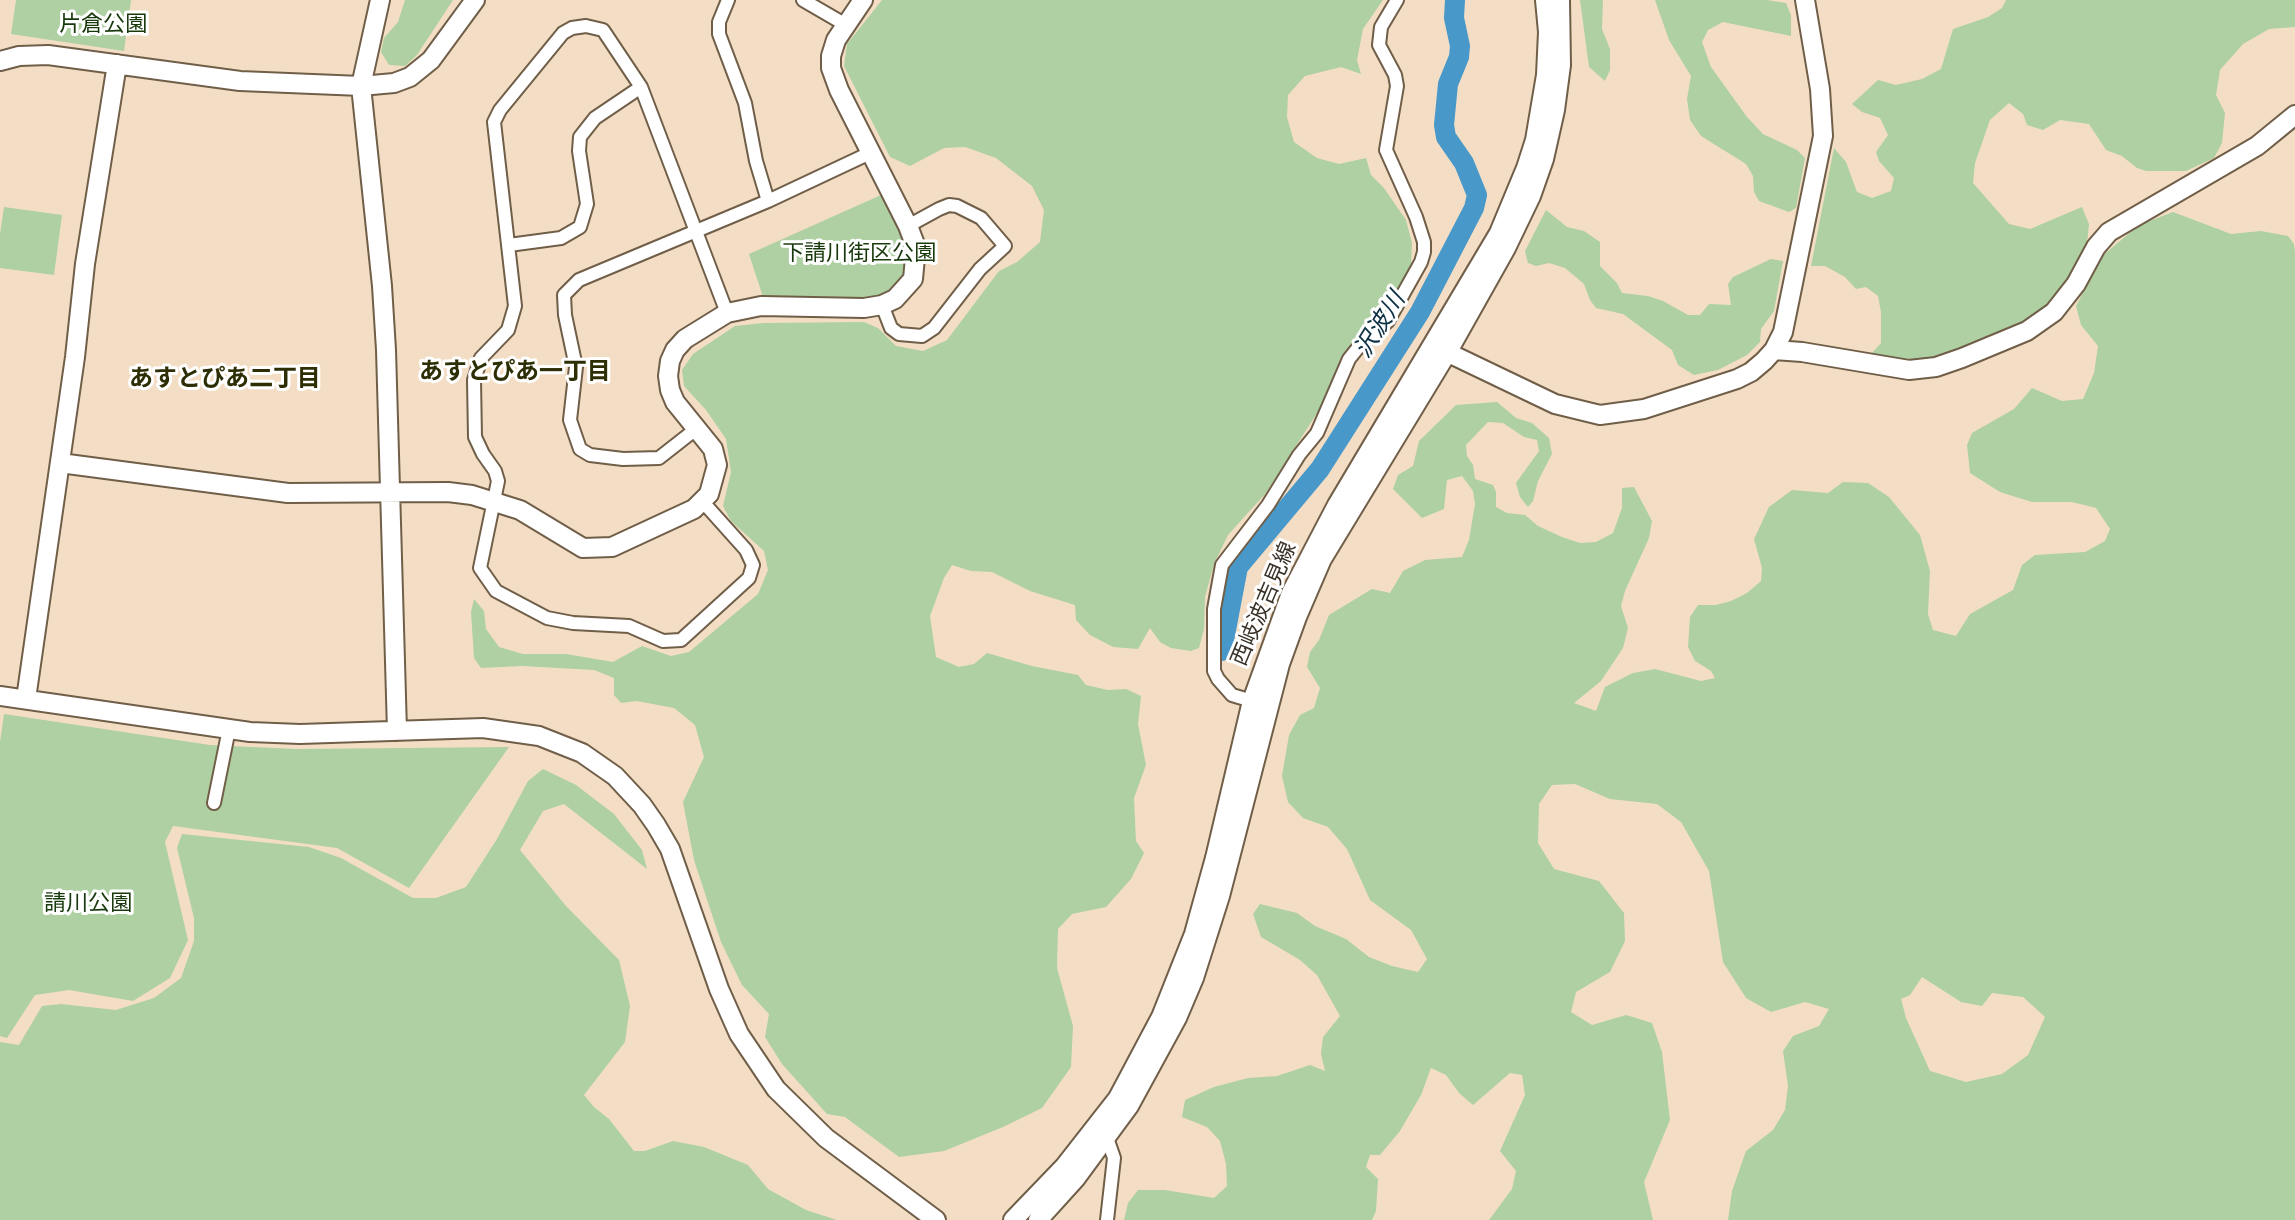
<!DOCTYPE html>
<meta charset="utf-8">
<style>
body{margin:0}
canvas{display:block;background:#f3dec5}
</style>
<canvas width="2295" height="1220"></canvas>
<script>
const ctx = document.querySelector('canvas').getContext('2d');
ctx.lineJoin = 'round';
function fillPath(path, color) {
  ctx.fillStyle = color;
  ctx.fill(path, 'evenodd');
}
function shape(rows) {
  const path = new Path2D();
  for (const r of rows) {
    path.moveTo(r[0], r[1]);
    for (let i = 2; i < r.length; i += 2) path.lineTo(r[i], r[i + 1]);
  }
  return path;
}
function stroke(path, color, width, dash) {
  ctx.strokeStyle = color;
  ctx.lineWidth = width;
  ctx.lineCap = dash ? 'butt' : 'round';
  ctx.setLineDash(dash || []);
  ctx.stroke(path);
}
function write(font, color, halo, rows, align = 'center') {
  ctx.font = font + ' Inter,"Noto Sans JP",sans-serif';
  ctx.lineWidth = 6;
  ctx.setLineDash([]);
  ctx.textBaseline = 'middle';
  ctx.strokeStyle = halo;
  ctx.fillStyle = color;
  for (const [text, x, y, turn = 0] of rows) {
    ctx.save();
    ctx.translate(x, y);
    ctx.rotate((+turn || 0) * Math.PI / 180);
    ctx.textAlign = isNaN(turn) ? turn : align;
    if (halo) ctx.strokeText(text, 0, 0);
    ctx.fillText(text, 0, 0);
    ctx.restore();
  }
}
fillPath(shape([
 [16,0,131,0,124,51,11,34],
 [405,0,453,0,417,55,405,66,389,65,381,52,384,38,398,22],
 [882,0,1383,0,1363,29,1357,60,1361,74,1341,67,1305,76,1288,95,1287,117,1294,142,1317,158,1339,164,1366,158,1371,175,1384,188,1406,220,1412,243,1411,264,1381,323,1337,382,1265,494,1228,535,1214,564,1205,597,1204,629,1199,648,1191,651,1171,648,1160,642,1150,628,1138,649,1113,647,1090,635,1076,620,1075,605,1030,591,992,572,971,571,952,565,944,578,930,616,936,657,959,667,974,664,987,653,1032,666,1078,675,1086,685,1108,690,1126,689,1141,696,1138,724,1146,765,1134,798,1136,841,1144,853,1131,879,1106,907,1072,914,1058,929,1057,968,1073,1026,1071,1067,1042,1108,1003,1127,944,1151,899,1157,845,1117,827,1114,782,1064,765,1037,769,1014,742,985,721,942,694,860,683,802,704,757,695,725,674,708,637,701,621,703,614,695,614,678,594,670,522,666,481,668,474,658,471,612,474,599,484,611,486,629,499,647,523,654,566,654,613,662,642,646,671,656,689,652,758,594,768,570,764,551,731,521,723,506,731,472,726,439,706,410,684,386,682,370,693,354,735,326,764,323,864,322,878,328,896,346,923,351,947,340,999,271,1017,262,1040,242,1044,210,1032,186,996,158,965,147,944,148,910,166,890,157,844,66,847,44],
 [1580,0,1603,0,1602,29,1610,49,1610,70,1605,81,1589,67],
 [1655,0,1767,0,1786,3,1791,15,1791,36,1723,22,1708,30,1702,42,1711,67,1747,117,1763,134,1797,150,1805,158,1796,208,1789,212,1759,201,1754,192,1753,176,1746,164,1701,136,1690,120,1687,99,1691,76,1669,40],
 [2006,0,2295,0,2295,27,2269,29,2243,44,2220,70,2216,95,2225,113,2222,143,2214,158,2186,171,2146,171,2137,168,2122,156,2106,150,2089,124,2060,120,2043,130,2027,125,2023,114,2009,103,1990,120,1975,163,1973,183,2009,224,2030,229,2082,207,2089,224,2087,243,2055,302,2017,327,1945,357,1907,360,1872,353,1881,343,1881,312,1878,296,1866,287,1856,289,1845,277,1825,266,1811,266,1834,148,1846,162,1857,192,1872,198,1891,191,1894,178,1879,161,1876,152,1888,135,1880,118,1862,112,1852,104,1878,80,1896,85,1922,79,1941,69,1953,29,1988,17,2002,8],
 [881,195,907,247,907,262,901,280,891,291,871,298,763,297,749,254],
 [4,207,62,215,54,275,0,268,0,234],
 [1546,210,1567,227,1584,231,1600,242,1600,266,1617,283,1622,293,1648,296,1663,301,1688,315,1700,315,1709,304,1731,305,1728,284,1733,277,1771,259,1783,261,1774,311,1761,329,1760,342,1747,355,1718,370,1694,375,1678,365,1672,350,1623,314,1596,308,1590,300,1584,284,1565,268,1549,263,1536,266,1528,263,1525,251],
 [2173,212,2231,234,2261,231,2288,236,2294,244,2295,253,2295,1220,1728,1220,1732,1191,1746,1151,1773,1130,1785,1110,1788,1086,1783,1051,1793,1036,1819,1026,1829,1009,1805,1002,1771,1012,1746,998,1723,962,1709,871,1681,822,1657,804,1610,799,1575,784,1552,785,1539,804,1538,843,1554,869,1599,881,1624,913,1625,941,1610,972,1576,992,1571,1012,1592,1025,1626,1015,1652,1023,1662,1052,1670,1120,1644,1182,1653,1220,1489,1220,1512,1189,1516,1171,1500,1151,1525,1095,1522,1075,1510,1073,1473,1105,1459,1093,1446,1075,1431,1068,1421,1095,1400,1131,1380,1155,1370,1155,1366,1167,1378,1179,1376,1211,1372,1220,1124,1220,1128,1203,1138,1190,1165,1190,1214,1198,1227,1186,1226,1164,1220,1141,1207,1127,1182,1117,1185,1100,1214,1087,1248,1078,1277,1076,1310,1065,1325,1071,1321,1054,1323,1037,1340,1016,1317,975,1300,960,1261,937,1253,914,1260,904,1297,913,1315,926,1346,939,1369,957,1392,966,1418,972,1427,959,1411,930,1370,900,1347,849,1328,827,1303,818,1288,802,1282,776,1289,735,1300,715,1314,708,1320,688,1307,667,1310,652,1319,640,1329,615,1372,589,1390,593,1403,571,1425,560,1462,557,1469,540,1475,504,1473,491,1462,476,1447,480,1444,509,1422,518,1393,489,1398,475,1413,466,1419,441,1456,405,1497,402,1516,418,1532,423,1549,438,1552,454,1538,481,1533,501,1528,507,1520,497,1516,483,1539,451,1537,440,1524,437,1503,423,1488,422,1466,445,1467,456,1473,465,1475,479,1493,485,1496,492,1496,507,1507,513,1525,515,1538,526,1562,537,1580,543,1596,542,1613,533,1622,508,1622,488,1634,487,1652,521,1649,538,1625,591,1621,606,1628,628,1623,648,1601,681,1574,703,1596,711,1605,687,1633,673,1655,669,1701,681,1715,678,1711,671,1695,661,1688,647,1690,617,1698,605,1716,605,1731,601,1747,593,1761,581,1762,568,1754,539,1769,507,1792,490,1828,493,1843,482,1868,483,1889,497,1920,535,1930,571,1928,614,1933,630,1956,636,1970,614,2013,590,2022,565,2035,555,2085,552,2105,541,2110,529,2096,508,2072,502,2032,502,2000,492,1970,473,1967,445,1972,433,2014,409,2032,388,2062,401,2083,399,2094,373,2098,346,2081,325,2076,306,2101,257,2139,225],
 [1922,977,1961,1002,1982,1006,1992,993,2023,997,2045,1017,2028,1055,2002,1074,1966,1082,1930,1071,1906,1018,1901,999,1910,995],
 [4,714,210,745,296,749,509,747,409,888,337,848,173,826,165,842,188,940,170,978,133,1001,69,990,35,995,7,1038,0,1036,0,742],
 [543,769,576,785,614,814,642,850,647,869,564,804,543,811,520,850,566,906,619,960,630,1006,625,1042,584,1095,594,1107,609,1119,634,1151,645,1151,673,1141,704,1147,748,1165,768,1189,806,1210,837,1220,0,1220,0,1042,19,1045,42,1006,61,1004,116,1010,154,998,181,978,194,941,194,918,177,848,182,834,309,847,341,858,413,898,436,898,466,887,497,839,528,781]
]), '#aed0a3');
stroke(shape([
 [1222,651,1238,567,1320,469,1420,312,1474,208,1477,195,1464,163,1446,137,1444,125,1448,84,1459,57,1460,46,1454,18,1455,0]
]), '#4898c9', 20);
const street = shape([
 [728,0,719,22,719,34,745,103,756,161,768,201],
 [803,0,846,25],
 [509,245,561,238,580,227,587,204,579,151,580,137,595,118,641,87],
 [882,305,891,328,899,334,922,336,934,328,980,269,1005,246,981,218,957,206,949,205,939,209,908,226],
 [696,429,659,458,623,459,590,455,580,449,570,420,576,367,565,315,564,295,579,280,768,201,870,153],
 [703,502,746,550,753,565,749,578,681,640,663,641,629,626,573,623,547,618,496,591,480,568,498,481,495,471,483,454,475,437,474,380,481,358,508,330,515,306,494,122,500,110,563,33,572,28,586,26,603,30,641,87,727,313],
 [1252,701,1232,695,1218,679,1214,671,1214,609,1222,565,1268,505,1299,455,1317,433,1349,359,1357,349,1388,321,1421,262,1424,252,1424,242,1416,217,1386,150,1397,86,1395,75,1379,45,1381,27,1397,0],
 [214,803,229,729],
 [1107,1138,1114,1158,1107,1220]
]);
const secondary = shape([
 [380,0,361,86,382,286,386,350,397,731],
 [0,61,19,56,48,55,240,81,361,86,394,83,410,77,431,60,475,0],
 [1436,347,1555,404,1600,415,1644,409,1737,379,1751,372,1764,361,1774,350,1783,332,1823,136,1820,89,1805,0],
 [1774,350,1802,352,1909,370,1936,367,1962,358,2027,331,2054,312,2076,284,2096,247,2109,232,2257,146,2295,115],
 [60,463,288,493,448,492,472,495,520,510,583,548,612,547,694,509,709,494,717,465,713,449,675,402,670,390,668,376,670,361,675,350,685,339,727,313,761,306,864,308,882,305,895,299,913,279,916,247,908,226,839,90,831,68,831,56,836,40,863,0],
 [0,696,250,732,300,734,483,728,539,736,582,753,615,776,642,805,656,825,670,849,719,989,739,1034,776,1089,826,1138,936,1220],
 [26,699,75,357,85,264,117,64],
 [1013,1220,1064,1167,1118,1098,1161,1017,1194,934,1215,858,1252,701,1291,593,1337,505,1499,233,1526,168,1535,140,1546,75,1548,32,1545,0],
 [1038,1220,1076,1178,1129,1106,1177,1018,1194,978,1220,896,1280,664,1297,617,1322,559,1447,353,1506,248,1531,196,1544,159,1555,110,1561,65,1560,0]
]);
stroke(street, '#705e48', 16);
stroke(secondary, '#705e48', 22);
stroke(street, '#fff', 12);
stroke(secondary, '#fff', 18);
write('22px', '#18390b', '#fff', [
 ["片倉公園",103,24],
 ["下請川街区公園",859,253],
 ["請川公園",88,903]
]);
write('22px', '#3a3228', '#fff', [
 ["西岐波吉見線",1264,604,-67]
]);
write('italic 24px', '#0c3044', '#fff', [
 ["沢波川",1380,325,-58]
]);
write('bold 24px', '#2d2e03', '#fff', [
 ["あすとぴあ一丁目",515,372],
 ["あすとぴあ二丁目",225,379]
]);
</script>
